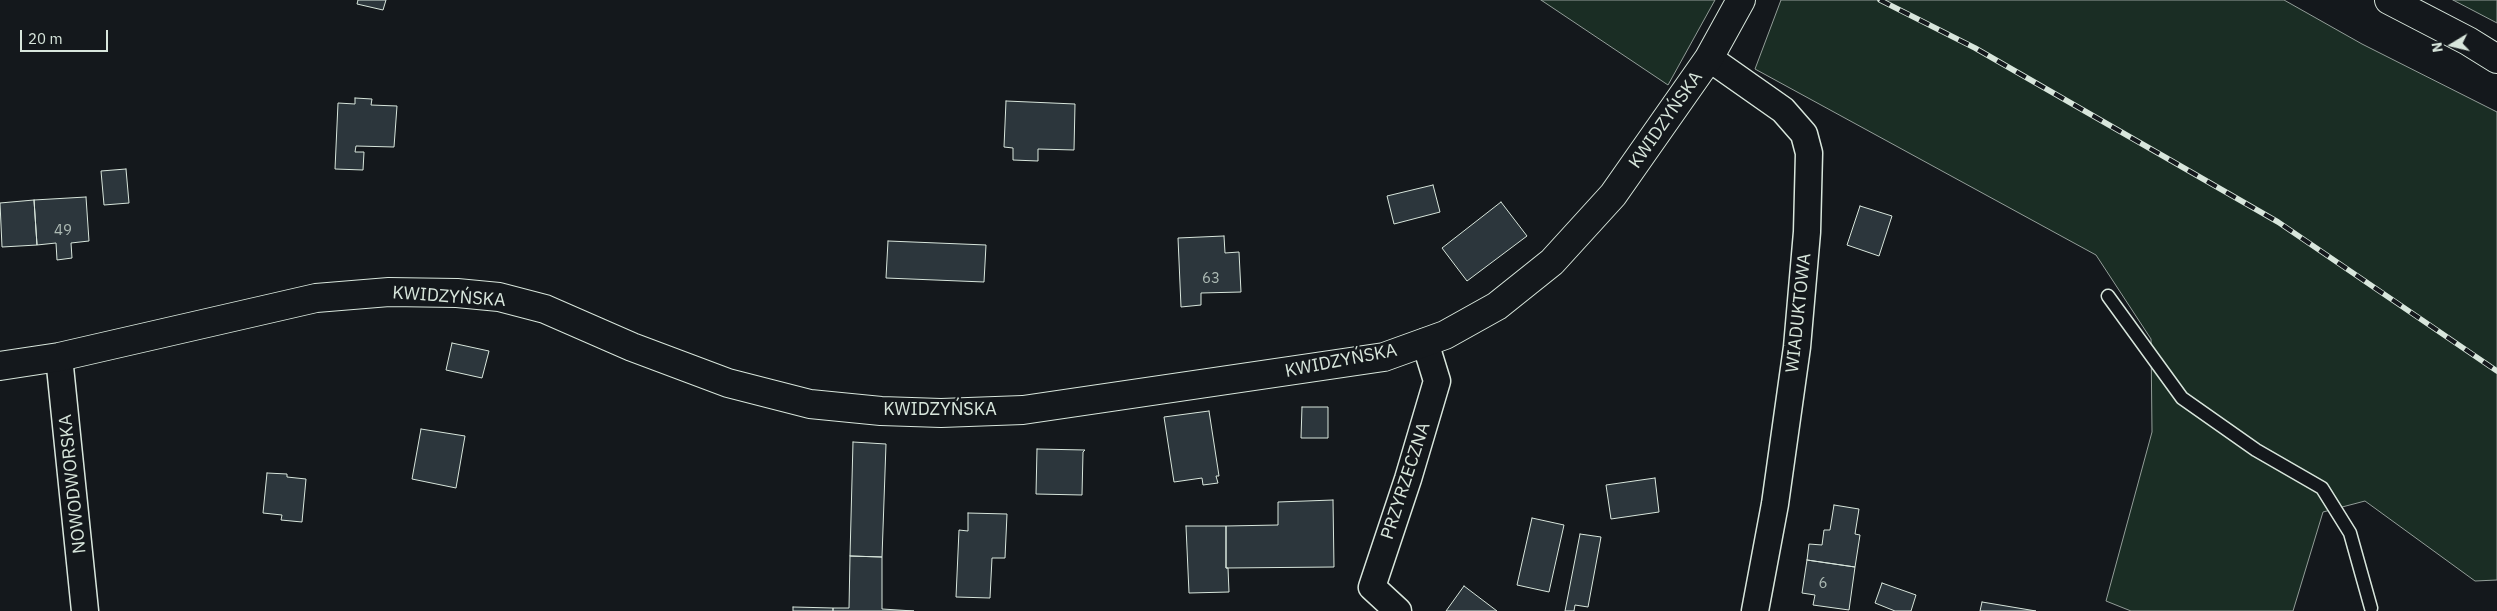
<!DOCTYPE html>
<meta charset="utf-8">
<style>
body{margin:0}
#map{position:relative;width:2497px;height:611px;overflow:hidden;background:#14181c;font-family:"IBM Plex Sans",sans-serif}
canvas{display:block}
.north{position:absolute;left:2427px;top:20px;width:50px;height:50px;-webkit-text-stroke:4px #14181c;paint-order:stroke;rotate:261deg;font-size:14px;font-weight:700;line-height:20px;text-align:center;color:#d8e6dc}
.north::after{content:'';display:block;margin:auto;width:18px;height:22px;background:#d8e6dc;clip-path:polygon(50% 0,100% 100%,50% 72%,0 100%)}
.scale{position:absolute;left:20px;top:30px;width:88px;height:22px;box-sizing:border-box;border:2px solid #d8e6dc;border-top:0;padding-left:6px;font-size:15px;line-height:18px;white-space:nowrap;color:#d8e6dc;-webkit-text-stroke:4px #14181c;paint-order:stroke}
</style>
<div id="map">
<canvas width="2497" height="611"></canvas>
<div class="north">N</div>
<div class="scale">20 m</div>
</div>
<script>
const ctx = document.querySelector('canvas').getContext('2d');
ctx.lineJoin = 'round';
function fillPath(path, color) {
  ctx.fillStyle = color;
  ctx.fill(path, 'evenodd');
}
function shape(rows) {
  const path = new Path2D();
  for (const r of rows) {
    path.moveTo(r[0], r[1]);
    for (let i = 2; i < r.length; i += 2) path.lineTo(r[i], r[i + 1]);
  }
  return path;
}
function stroke(path, color, width, dash) {
  ctx.strokeStyle = color;
  ctx.lineWidth = width;
  ctx.lineCap = dash ? 'butt' : 'round';
  ctx.setLineDash(dash || []);
  ctx.stroke(path);
}
function write(font, color, halo, rows, align = 'center') {
  ctx.font = font + ' "IBM Plex Sans",sans-serif';
  ctx.lineWidth = 4;
  ctx.setLineDash([]);
  ctx.textBaseline = 'middle';
  ctx.strokeStyle = halo;
  ctx.fillStyle = color;
  for (const [text, x, y, turn = 0] of rows) {
    ctx.save();
    ctx.translate(x, y);
    ctx.rotate((+turn || 0) * Math.PI / 180);
    ctx.textAlign = isNaN(turn) ? turn : align;
    if (halo) ctx.strokeText(text, 0, 0);
    ctx.fillText(text, 0, 0);
    ctx.restore();
  }
}
const green = shape([
 [1541,0,1715,0,1668,85,1541,0],
 [1781,0,2284,0,2362,44,2497,112,2497,580,2475,581,2365,501,2323,512,2293,611,2131,611,2106,601,2152,432,2151,339,2096,255,1755,69,1781,0],
 [2453,0,2497,0,2497,23,2453,0]
]);
fillPath(green, '#1a2d24');
stroke(green, '#939e99', 1);
const building = shape([
 [358,0,386,0,383,10,357,4,358,0],
 [355,98,372,99,371,105,397,106,394,147,356,146,355,152,364,152,363,170,335,169,338,103,355,104,355,98],
 [1006,101,1075,104,1074,150,1038,149,1038,161,1013,160,1013,148,1004,147,1006,101],
 [126,169,129,203,104,205,101,171,126,169],
 [1433,185,1440,212,1394,224,1387,196,1433,185],
 [86,197,89,241,71,243,72,258,57,260,56,243,37,245,34,200,86,197],
 [34,200,37,245,2,247,0,203,34,200],
 [1501,202,1527,236,1467,281,1442,248,1501,202],
 [1860,206,1892,216,1879,256,1847,245,1860,206],
 [1224,236,1225,253,1239,252,1241,292,1201,293,1201,305,1181,307,1178,238,1224,236],
 [888,241,986,245,984,282,886,278,888,241],
 [452,343,489,351,482,378,446,370,452,343],
 [1302,407,1328,407,1328,438,1301,438,1302,407],
 [1209,411,1219,476,1216,476,1218,483,1203,485,1202,478,1174,482,1164,417,1209,411],
 [421,429,465,436,456,488,412,479,421,429],
 [853,442,886,444,882,557,850,556,853,442],
 [1037,449,1085,450,1083,452,1082,495,1036,494,1037,449],
 [267,473,287,474,287,477,306,479,302,522,281,520,282,515,263,513,267,473],
 [1655,478,1659,512,1611,519,1606,485,1655,478],
 [1333,500,1334,567,1226,568,1226,526,1278,525,1278,502,1333,500],
 [1834,505,1859,509,1855,534,1860,535,1855,567,1807,560,1809,544,1822,545,1824,530,1830,530,1834,505],
 [968,513,1007,514,1005,558,992,558,990,598,956,597,959,530,968,531,968,513],
 [1532,518,1564,525,1549,592,1517,585,1532,518],
 [1186,526,1226,526,1226,568,1228,568,1229,592,1189,593,1186,526],
 [1580,534,1601,537,1588,607,1575,605,1574,611,1565,611,1580,534],
 [850,556,882,557,882,609,914,611,833,611,833,608,849,608,850,556],
 [1807,560,1855,567,1849,610,1813,605,1815,595,1802,593,1807,560],
 [1882,583,1916,595,1911,611,1895,611,1875,603,1882,583],
 [1464,586,1497,611,1446,611,1464,586],
 [1982,602,2036,611,1980,611,1982,602],
 [793,607,833,608,833,611,793,611,793,607]
]);
fillPath(building, '#2c363c');
stroke(building, '#d8e6dc', 1);
const service = shape([
 [2108,296,2182,398,2256,450,2322,488,2350,533,2371,608]
]);
const minor = shape([
 [1709,58,1783,110,1804,134,1809,153,1807,232,1797,347,1775,504,1755,611],
 [59,357,85,611],
 [1398,611,1372,587,1408,479,1437,381,1425,342]
]);
const tertiary = shape([
 [2389,0,2468,41,2497,59],
 [0,366,59,357,316,298,389,292,457,293,499,297,545,309,632,347,728,383,810,404,881,411,941,413,1023,410,1384,357,1445,335,1497,306,1552,262,1613,195,1709,58,1741,0]
]);
stroke(service, '#d8e6dc', 15);
stroke(minor, '#d8e6dc', 29);
stroke(tertiary, '#d8e6dc', 30);
stroke(service, '#14181c', 12);
stroke(minor, '#14181c', 26);
stroke(tertiary, '#14181c', 28);
const rail = shape([
 [1880,0,1975,48,2278,222,2497,371]
]);
stroke(rail, '#d8e6dc', 5.5);
stroke(rail, '#14181c', 4, [11]);
write('15px', '#adbab4', null, [
 ["49",63,231],
 ["63",1211,279],
 ["6",1823,584]
]);
write('18px', '#d8e6dc', '#14181c', [
 ["KWIDZYŃSKA",1666,120,-55],
 ["KWIDZYŃSKA",449,297,4],
 ["WIADUKTOWA",1799,313,-84],
 ["KWIDZYŃSKA",1341,361,-11],
 ["KWIDZYŃSKA",940,410],
 ["PRZYRZECZNA",1406,481,-72],
 ["NOWODWORSKA",73,484,-96]
]);
</script>
